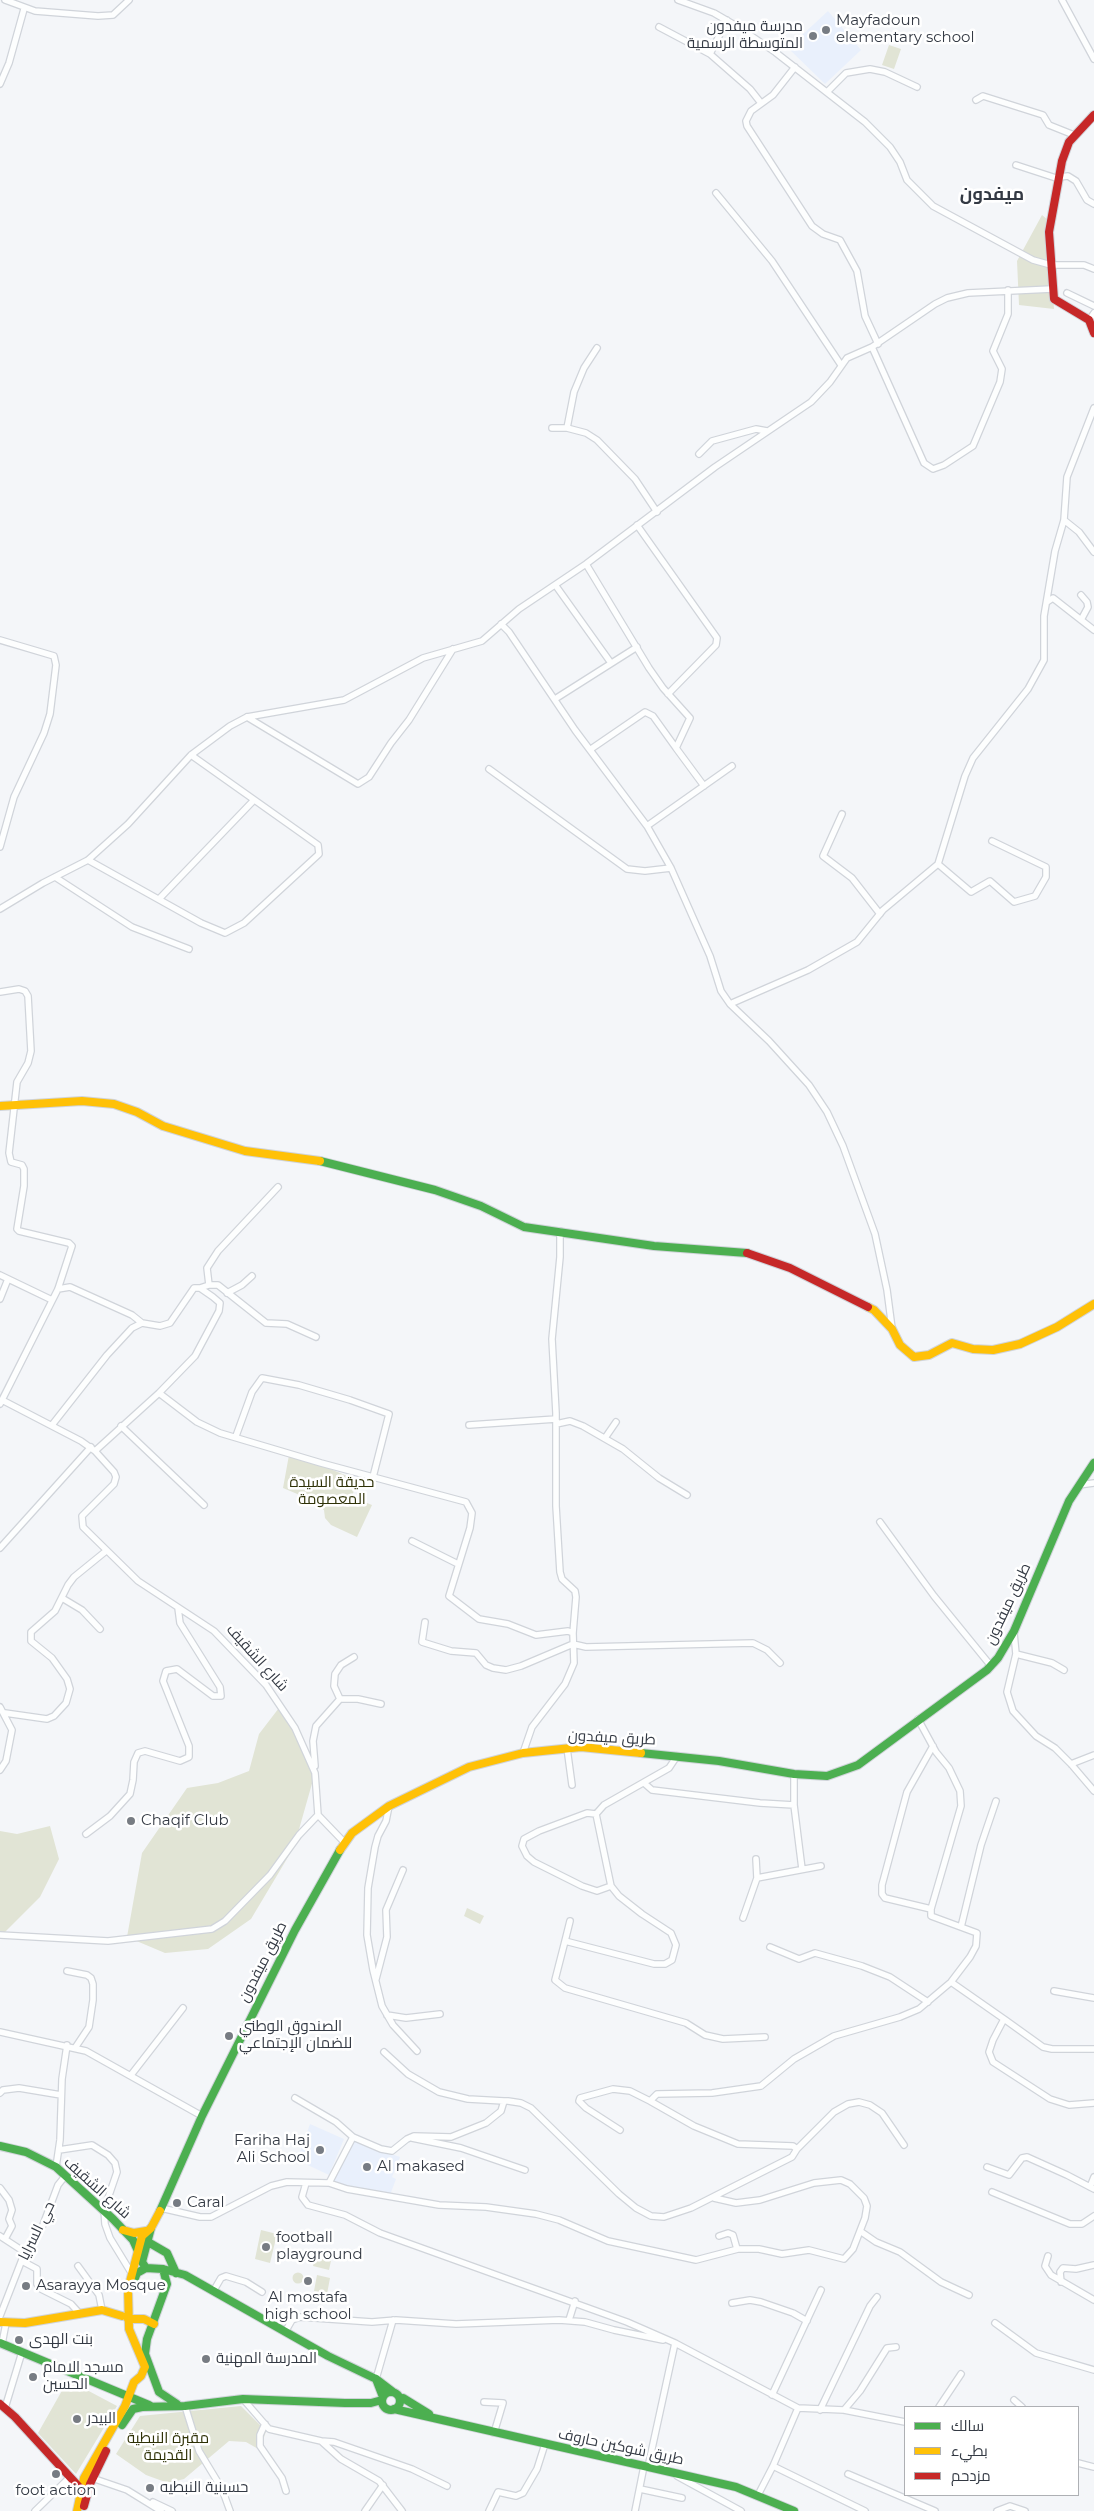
<!DOCTYPE html>
<meta charset="utf-8">
<style>
body{margin:0}
#map{position:relative;width:1094px;height:2511px;overflow:hidden;background:#f4f6f9;font-family:Montserrat,Cairo,sans-serif}
canvas{display:block}
.legend{position:absolute;left:904px;top:2406px;width:175px;height:90px;box-sizing:border-box;background:#fff;border:1px solid #aeb0b4;margin:0;padding:6px 9px;list-style:none;font-size:15px;color:#343a44}
.legend li{display:flex;align-items:center;gap:10px;height:25px}
.legend b{width:25px;border:1px solid #aeb0b4}
</style>
<div id="map">
<canvas width="1094" height="2511"></canvas>
<ul class="legend">
<li><b style="height:6px;background:#4caf50"></b>سالك</li>
<li><b style="height:6px;background:#ffc107"></b>بطيء</li>
<li><b style="height:6px;background:#c62828"></b>مزدحم</li>
</ul>
</div>
<script>
const ctx = document.querySelector('canvas').getContext('2d');
ctx.lineJoin = 'round';
function fillPath(path, color) {
  ctx.fillStyle = color;
  ctx.fill(path, 'evenodd');
}
function shape(rows) {
  const path = new Path2D();
  for (const r of rows) {
    if (r.length === 3) {
      path.moveTo(r[0] + r[2], r[1]);
      path.arc(r[0], r[1], r[2], 0, 2 * Math.PI);
      continue;
    }
    path.moveTo(r[0], r[1]);
    for (let i = 2; i < r.length; i += 2) path.lineTo(r[i], r[i + 1]);
  }
  return path;
}
function stroke(path, color, width, dash) {
  ctx.strokeStyle = color;
  ctx.lineWidth = width;
  ctx.lineCap = dash ? 'butt' : 'round';
  ctx.setLineDash(dash || []);
  ctx.stroke(path);
}
function write(font, color, halo, rows, align = 'center') {
  ctx.font = font + ' Montserrat,Cairo,sans-serif';
  ctx.lineWidth = 5;
  ctx.setLineDash([]);
  ctx.textBaseline = 'middle';
  ctx.strokeStyle = halo;
  ctx.fillStyle = color;
  for (const [text, x, y, turn = 0] of rows) {
    ctx.save();
    ctx.translate(x, y);
    ctx.rotate((+turn || 0) * Math.PI / 180);
    ctx.textAlign = isNaN(turn) ? turn : align;
    if (halo) ctx.strokeText(text, 0, 0);
    ctx.fillText(text, 0, 0);
    ctx.restore();
  }
}
fillPath(shape([
 [828,11,861,50,825,84,788,48],
 [310,2124,344,2139,329,2175,297,2160],
 [351,2140,400,2157,392,2177,396,2179,390,2195,331,2184]
]), '#e9f0fc');
fillPath(shape([
 [889,45,901,49,894,69,882,65],
 [1042,215,1048,220,1054,309,1019,305,1017,261],
 [289,1455,323,1466,357,1480,352,1497,372,1505,357,1537,331,1525,325,1518,324,1510,314,1501,283,1488],
 [282,1704,315,1773,294,1847,251,1919,208,1949,165,1953,127,1937,142,1853,187,1788,218,1783,249,1771,259,1734],
 [50,1826,59,1859,40,1897,5,1932,0,1932,0,1831,17,1834],
 [467,1908,484,1916,480,1924,464,1916],
 [261,2230,277,2234,270,2263,255,2259],
 [316,2252,332,2256,329,2270,313,2266],
 [298,2278,5.5],
 [317,2275,330,2278,327,2294,314,2291],
 [68,2380,117,2406,76,2474,38,2433],
 [241,2406,266,2431,260,2450,246,2442,229,2441,184,2479,168,2483,146,2475,116,2454,140,2416]
]), '#e1e4d5');
const street = shape([
 [5,0,35,11,98,16,113,15,129,0],
 [678,0,714,13,738,27,775,52,865,122,890,147,900,162,907,180,933,206,1033,260,1051,265,1084,265,1094,269],
 [1062,0,1094,59],
 [659,27,710,54,750,89,761,103],
 [710,54,727,20],
 [795,67,773,95,751,111,746,121,747,126,812,226,823,234,840,240,857,271,865,316,878,344],
 [0,84,9,63,24,9],
 [827,92,846,73,870,69,885,72,917,87],
 [976,100,983,96,1043,115,1049,125,1074,135],
 [1016,165,1059,179],
 [1060,177,1068,176,1076,181,1087,200,1094,204],
 [716,193,772,261,841,365],
 [1067,293,1094,306],
 [1089,320,1094,313],
 [872,347,924,463,933,469,944,465,973,446,1000,382,1002,369,993,351,1008,314,1008,290],
 [552,428,567,428,586,433,597,440,635,479,657,512],
 [567,428,574,392,584,368,597,348],
 [699,454,712,441,756,429,767,431],
 [1064,520,1079,532,1094,552],
 [637,525,717,638,716,645,668,694],
 [586,564,649,668,663,688,690,718,676,748,704,786],
 [556,586,611,663],
 [1081,595,1087,602,1088,607,1081,620],
 [1047,602,1053,598,1094,630],
 [501,624,509,632,575,730,647,826,671,868,710,956,721,991,730,1004,808,970,857,942,883,910,938,864,965,776,973,758,1028,689,1044,660,1044,616,1055,551,1064,520,1067,477,1094,408],
 [0,640,54,656,56,665,50,714,44,733,14,797,0,847],
 [555,699,637,647],
 [247,717,358,784,369,777,391,743,409,720,453,649],
 [591,749,645,712,653,716,676,748],
 [489,769,627,869,645,871,671,868],
 [842,814,823,856,852,878,880,914],
 [647,826,732,766],
 [88,860,201,923,225,933,244,923,319,854,318,845,191,755],
 [938,864,971,892,990,881,1014,902,1035,896,1046,877,1046,867,992,841],
 [55,877,132,927,189,949],
 [159,899,254,800],
 [0,909,43,883,88,860,128,824,191,755,230,726,247,717,344,700,423,658,482,641,519,609,586,564,715,467,811,402,830,382,847,358,872,347,935,304,947,298,968,293,1052,289],
 [0,992,19,989,25,991,28,996,31,1051,28,1063,17,1082,9,1153,11,1162,22,1165,24,1169,24,1186,17,1229,19,1231,69,1243,72,1246,58,1289,0,1404],
 [730,1004,769,1041,809,1085,827,1112,843,1146,875,1234,887,1290,892,1328],
 [0,1275,52,1300],
 [209,1285,207,1268,218,1251,278,1187],
 [200,1288,209,1285,218,1285,266,1323,287,1324,316,1337],
 [58,1289,70,1287,132,1315,142,1323],
 [227,1293,242,1285,252,1276],
 [0,1299,8,1279],
 [159,1393,197,1422,220,1433,321,1463,466,1502,472,1513,470,1528,449,1596,479,1619,508,1624,536,1635,568,1631,573,1633],
 [2,1400,81,1441,95,1451,114,1472,116,1477,114,1484,82,1516,83,1527,138,1581,214,1631,266,1685,295,1728,315,1773,318,1815,344,1842],
 [556,1424,570,1421,583,1426,623,1449,659,1478,687,1495],
 [52,1425,107,1355,132,1328,142,1323,160,1326,170,1323,194,1288,200,1288,213,1297,220,1303,219,1311,195,1356,159,1393,95,1451],
 [469,1425,556,1419],
 [121,1426,204,1505],
 [236,1436,252,1392,262,1378,299,1385,350,1400,389,1414,373,1477],
 [605,1438,616,1422],
 [1079,1485,1094,1483],
 [880,1522,934,1596,991,1666],
 [412,1541,458,1564],
 [0,1548,91,1447],
 [62,1598,82,1610,100,1629],
 [425,1622,422,1642,451,1651,476,1653,486,1665,493,1668,506,1670,521,1666,573,1644,586,1647,753,1643,767,1650,780,1663],
 [1014,1633,1016,1654,1007,1692,1013,1711,1036,1736,1055,1748,1071,1764,1094,1791],
 [1016,1654,1052,1663,1064,1670],
 [340,1699,334,1686,335,1674,341,1665,354,1657],
 [0,1707,12,1730,6,1761,0,1770],
 [5,1713,47,1719,54,1716,66,1703,70,1689,67,1679,52,1658,31,1641,31,1632,55,1611,68,1585,74,1577,106,1551],
 [567,1748,572,1785],
 [523,1753,532,1727,565,1684,574,1663,573,1633,576,1597,575,1591,562,1579,560,1572,556,1506,556,1413,552,1339,560,1257,560,1231],
 [1071,1764,1094,1755],
 [315,1766,313,1741,316,1726,340,1699,358,1699,381,1704],
 [794,1774,794,1805,802,1869],
 [644,1783,652,1790,760,1803,794,1805],
 [389,1806,386,1821,378,1836,375,1847,368,1888,367,1935,373,1970,382,2006,393,2025,417,2051],
 [596,1814,587,1813,539,1831,524,1839,522,1846,527,1856,534,1862,582,1886,597,1891,611,1886],
 [86,1834,110,1816,130,1794,133,1780,134,1762,138,1753,145,1751,180,1761,189,1757,189,1746,163,1681,166,1671,177,1669,213,1696,221,1696,220,1687,180,1623,178,1608],
 [756,1859,757,1878],
 [931,1909,885,1898,882,1894,882,1885,907,1792,933,1746],
 [743,1918,757,1878,821,1866],
 [570,1921,565,1941,654,1964,665,1964,672,1960,676,1945,671,1933,642,1914,619,1896,611,1886,596,1814,604,1805,669,1768,677,1756],
 [961,1927,981,1845,996,1801],
 [0,1935,108,1941,212,1929,225,1921,270,1875,299,1835,318,1815],
 [565,1941,555,1980,565,1988,686,2023,705,2035,723,2039,765,2037],
 [770,1947,799,1959,815,1953,862,1966,890,1977,928,2002],
 [67,1971,87,1975,91,1978,93,1984,93,2000,89,2027,75,2048],
 [376,1979,387,1937,386,1910,403,1870],
 [951,1982,1004,2019],
 [1054,1991,1094,1998],
 [387,2015,406,2018,440,2014],
 [0,2032,86,2051,202,2116],
 [1094,2049,1052,2049,1043,2047,1004,2019,993,2040,989,2052,993,2062,1050,2099,1069,2105,1094,2103],
 [384,2052,408,2074,439,2092,468,2099,504,2101],
 [131,2075,183,2008],
 [0,2093,3,2090,19,2088,61,2095],
 [295,2098,336,2122,353,2137],
 [620,2130,586,2108,579,2101,580,2098,613,2089,630,2091,650,2101],
 [412,2138,461,2148,525,2170],
 [797,2149,834,2112,848,2104,859,2102,870,2105,882,2113,904,2145],
 [59,2150,92,2145,108,2155,115,2163,117,2172,104,2210,105,2224,110,2238,132,2274],
 [56,2167,60,2140,62,2079,67,2045],
 [987,2167,1009,2175,1022,2158,1027,2157,1067,2175,1094,2189],
 [306,2183,302,2197,308,2205,345,2215,380,2233,627,2322,675,2343,798,2408,844,2410,905,2422],
 [329,2183,353,2137,381,2149,392,2151,407,2139,414,2136,451,2137,486,2123,501,2111,504,2101,508,2101,521,2103,531,2108,619,2194,636,2208,651,2216,664,2217,691,2208,792,2157,797,2149,793,2146,738,2144,694,2126,650,2101,657,2094,712,2093,761,2086,794,2059,834,2036,900,2017,919,2009,951,1982,970,1957,976,1946,977,1933,931,1916,931,1909,961,1806,960,1791,949,1768,936,1752,918,1719],
 [1090,2187,1094,2177],
 [0,2188,9,2200,12,2210,9,2219,12,2226,5,2239],
 [992,2192,1070,2224,1082,2224,1094,2216],
 [161,2208,200,2217,211,2217,271,2186,287,2182,329,2183,347,2189,439,2205,486,2207,536,2214,559,2220,608,2241,696,2260,738,2249,759,2249,782,2254,809,2250,844,2259,853,2249,865,2218,867,2206,864,2198,850,2184,841,2180,814,2183,760,2200,736,2203,714,2198],
 [860,2231,876,2242,900,2252,941,2282,969,2295],
 [0,2236,26,2253],
 [719,2236,728,2233,733,2235,737,2249],
 [1048,2256,1045,2266,1051,2275,1094,2300],
 [22,2261,37,2269,37,2284,39,2288,71,2304,80,2314],
 [78,2266,99,2295,102,2310],
 [1061,2282,1060,2272,1063,2268,1076,2269,1094,2265],
 [214,2290,221,2278,226,2276,246,2282,262,2292],
 [732,2303,750,2300,761,2302,793,2313,807,2321],
 [0,2316,23,2257,43,2225,58,2185,66,2175],
 [569,2320,575,2301],
 [995,2323,1036,2353,1094,2370],
 [285,2332,292,2320,300,2317,372,2322,396,2320,456,2324,559,2320,585,2322,614,2330,663,2340],
 [2,2344,6,2323],
 [376,2379,393,2320],
 [772,2395,821,2290],
 [243,2399,269,2429,321,2441,341,2459,379,2481,402,2511],
 [1014,2400,1022,2407],
 [484,2402,503,2403,494,2433],
 [185,2406,199,2451,222,2489,230,2511],
 [939,2407,961,2374],
 [5,2408,22,2352],
 [820,2410,870,2306,877,2297],
 [844,2410,860,2391,887,2348,896,2347],
 [265,2424,260,2435,260,2446,282,2478,286,2491],
 [321,2441,334,2442,412,2469,447,2486],
 [1078,2463,1094,2467],
 [773,2466,865,2511],
 [648,2467,675,2343],
 [848,2474,935,2511],
 [677,2476,741,2511],
 [92,2478,127,2490,161,2511],
 [640,2489,682,2498],
 [758,2495,773,2466,798,2408],
 [153,2502,172,2511],
 [35,2511,70,2477],
 [365,2511,383,2485],
 [489,2511,498,2492,516,2496,523,2493,537,2469,545,2444],
 [635,2511,644,2466],
 [997,2511,1010,2506,1025,2511]
]);
const fast = shape([
 [320,1161,435,1190,481,1206,524,1227,654,1246,747,1253],
 [641,1753,719,1761,794,1774,827,1776,858,1765,987,1670,998,1658,1014,1631,1069,1501,1094,1463],
 [0,2146,26,2152,56,2167,113,2219,133,2240,138,2251],
 [160,2211,202,2116,295,1930,340,1850],
 [148,2242,167,2253,176,2273],
 [146,2268,142,2262,151,2228],
 [163,2269,167,2284,147,2339,145,2354,159,2392,177,2404],
 [133,2283,137,2273,146,2268,163,2269,185,2275,328,2356,376,2379,393,2392],
 [0,2343,149,2405],
 [376,2379,383,2397],
 [391,2401,9],
 [400,2399,403,2398,429,2414],
 [394,2409,736,2487,794,2511],
 [122,2425,133,2409,142,2407,185,2406,243,2399,345,2403,371,2403,382,2400]
]);
const slow = shape([
 [0,1106,82,1101,114,1104,137,1112,163,1126,245,1151,320,1161],
 [868,1307,874,1310,892,1329,900,1345,914,1357,929,1355,952,1343,973,1349,993,1350,1020,1344,1057,1327,1094,1304],
 [340,1850,352,1833,389,1806,469,1767,523,1753,581,1747,641,1753],
 [123,2230,134,2233,146,2231],
 [128,2319,144,2319,154,2324],
 [0,2322,25,2323,102,2310,122,2316],
 [77,2511,84,2478,125,2406,134,2382,141,2376,145,2367,129,2329,128,2289,142,2236,151,2228,160,2211]
]);
const jam = shape([
 [1094,115,1069,142,1062,161,1049,232,1054,299,1089,320,1094,333],
 [747,1253,790,1268,868,1307],
 [0,2404,15,2417,81,2489,86,2491],
 [84,2506,90,2484,106,2451]
]);
stroke(street, '#d0d4da', 8);
stroke(fast, '#d0d4da', 10);
stroke(slow, '#d0d4da', 10);
stroke(jam, '#d0d4da', 10);
stroke(street, '#fdfefe', 5.5);
stroke(fast, '#4caf50', 8);
stroke(slow, '#ffc107', 8);
stroke(jam, '#c62828', 8);
for (const [x, y, r, color] of [
 [826,30,5,"#777c83"],
 [813,36,5,"#777c83"],
 [131,1821,5,"#777c83"],
 [229,2036,5,"#777c83"],
 [320,2150,5,"#777c83"],
 [367,2167,5,"#777c83"],
 [177,2203,5,"#777c83"],
 [266,2247,5,"#777c83"],
 [308,2281,5,"#777c83"],
 [26,2286,5,"#777c83"],
 [19,2340,5,"#777c83"],
 [206,2359,5,"#777c83"],
 [33,2377,5,"#777c83"],
 [77,2419,5,"#777c83"],
 [56,2474,5,"#777c83"],
 [150,2488,5,"#777c83"]
]) {
  const dot = new Path2D();
  dot.arc(x, y, r, 0, 2 * Math.PI);
  ctx.fillStyle = color;
  ctx.fill(dot);
  stroke(dot, '#fff', 2);
}
write('15px', '#343a44', '#fff', [
 ["Mayfadoun",836,21],
 ["elementary school",836,38],
 ["مدرسة ميفدون",803,27,"right"],
 ["المتوسطة الرسمية",803,44,"right"],
 ["Chaqif Club",141,1821],
 ["الصندوق الوطني",239,2027],
 ["للضمان الإجتماعي",239,2044],
 ["Fariha Haj",310,2141,"right"],
 ["Ali School",310,2158,"right"],
 ["Al makased",377,2167],
 ["Caral",187,2203],
 ["football",276,2238],
 ["playground",276,2255],
 ["Asarayya Mosque",36,2286],
 ["Al mostafa",308,2298,"center"],
 ["high school",308,2315,"center"],
 ["بنت الهدى",29,2340],
 ["المدرسة المهنية",216,2359],
 ["مسجد الامام",43,2368],
 ["الحسين",43,2385],
 ["البيدر",87,2419],
 ["حسينية النبطيه",160,2488],
 ["foot action",56,2491,"center"]
], 'left');
write('15px', '#2e3106', '#fff', [
 ["حديقة السيدة",332,1483],
 ["المعصومة",332,1500],
 ["مقبرة النبطية",168,2439],
 ["القديمة",168,2456]
]);
write('15px', '#343a44', '#fff', [
 ["طريق ميفدون",1008,1604,-65],
 ["شارع الشقيف",257,1658,48],
 ["طريق ميفدون",612,1738,3],
 ["طريق ميفدون",263,1962,-63],
 ["شارع الشقيف",97,2188,42],
 ["حي السرايا",37,2231,-64],
 ["طريق شوكين حاروف",621,2447,12]
]);
write('bold 18px', '#343a44', '#fff', [
 ["ميفدون",992,195]
]);
</script>
